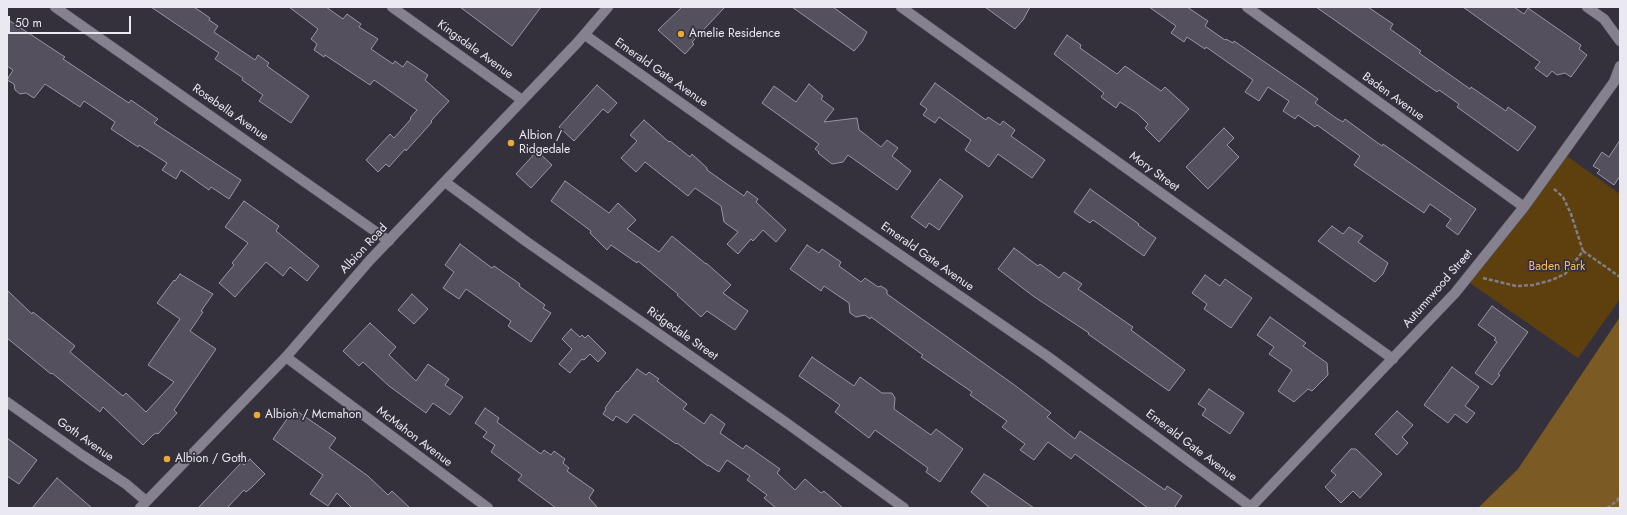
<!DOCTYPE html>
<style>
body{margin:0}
#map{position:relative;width:1627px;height:515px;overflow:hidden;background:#34313d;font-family:Jost,sans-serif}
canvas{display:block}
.frame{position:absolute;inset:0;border:8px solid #eae8f0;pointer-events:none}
.scale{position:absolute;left:8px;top:16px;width:123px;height:18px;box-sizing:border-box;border:2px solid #eae8f0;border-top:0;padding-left:5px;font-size:12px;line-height:14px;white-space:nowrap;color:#eae8f0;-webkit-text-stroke:3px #34313d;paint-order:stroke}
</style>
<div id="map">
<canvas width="1627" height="515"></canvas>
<div class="frame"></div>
<div class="scale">50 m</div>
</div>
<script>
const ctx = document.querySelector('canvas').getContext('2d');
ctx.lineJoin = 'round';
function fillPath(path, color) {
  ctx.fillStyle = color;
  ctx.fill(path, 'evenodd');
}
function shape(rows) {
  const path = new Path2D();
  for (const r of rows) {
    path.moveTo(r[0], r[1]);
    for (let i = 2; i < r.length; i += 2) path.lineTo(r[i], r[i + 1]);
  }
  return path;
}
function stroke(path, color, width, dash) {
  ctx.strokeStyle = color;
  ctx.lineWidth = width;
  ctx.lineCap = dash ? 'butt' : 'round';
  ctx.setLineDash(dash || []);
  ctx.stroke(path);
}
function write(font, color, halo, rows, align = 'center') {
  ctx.font = font + ' Jost,sans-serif';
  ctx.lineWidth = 3.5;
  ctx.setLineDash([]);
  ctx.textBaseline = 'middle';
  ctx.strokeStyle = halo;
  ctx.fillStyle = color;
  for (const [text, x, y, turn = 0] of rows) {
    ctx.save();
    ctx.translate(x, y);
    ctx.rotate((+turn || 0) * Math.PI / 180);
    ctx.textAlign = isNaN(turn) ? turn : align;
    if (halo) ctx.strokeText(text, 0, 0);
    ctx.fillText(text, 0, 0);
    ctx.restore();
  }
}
fillPath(shape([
 [1564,154,1620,194,1620,299,1578,358,1467,281]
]), '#5d400d');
fillPath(shape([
 [1620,317,1620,508,1478,508,1518,469]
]), '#7b5a23');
const building = shape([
 [151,7,194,7,210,18,209,20,218,26,214,32,255,60,258,55,269,63,267,66,309,96,291,123,259,101,263,95,242,80,243,78,215,59,219,53,151,7],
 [289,7,326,7,343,19,347,14,361,24,359,27,378,39,371,49,393,64,395,61,403,67,407,61,428,75,425,80,449,101,431,121,432,122,406,151,405,149,389,167,386,164,378,172,366,160,390,134,394,138,411,119,410,118,417,110,374,80,370,85,325,55,324,57,314,50,317,44,311,39,318,29,289,7],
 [460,7,541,7,512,46,460,7],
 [682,7,725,7,692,42,694,44,685,54,658,30,682,7],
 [792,7,833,7,867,32,862,42,854,51,792,7],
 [985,7,1030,7,1023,20,1015,29,985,7],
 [1149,7,1187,7,1208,21,1205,26,1225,40,1226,39,1233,43,1234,41,1307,91,1318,99,1315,103,1336,118,1343,122,1345,119,1382,146,1383,144,1476,209,1458,235,1446,226,1451,219,1430,204,1424,213,1354,165,1360,156,1317,125,1315,127,1298,115,1295,119,1283,111,1289,101,1268,87,1259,101,1245,92,1253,80,1206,47,1205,49,1187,37,1184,42,1171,33,1176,26,1149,7],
 [1316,7,1368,7,1393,24,1390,29,1421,51,1419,53,1470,89,1471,87,1506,111,1508,107,1536,127,1518,151,1457,107,1459,104,1439,90,1437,92,1316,7],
 [1463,7,1514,7,1524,14,1528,8,1581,45,1579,49,1587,55,1571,77,1565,73,1557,75,1552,71,1547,77,1535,68,1540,62,1463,7],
 [7,19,65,57,63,59,129,103,131,100,158,119,154,123,241,180,229,199,211,187,209,190,181,170,176,179,162,170,167,163,139,145,138,147,111,129,115,122,84,101,80,107,45,84,34,98,26,93,20,94,15,90,14,84,7,80,13,70,7,66,7,19],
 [1067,35,1081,45,1080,48,1117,74,1125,66,1161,91,1165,87,1189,109,1159,142,1145,128,1148,124,1137,113,1120,102,1116,108,1101,97,1104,93,1054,54,1067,35],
 [935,83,986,120,988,117,1000,125,1003,121,1015,130,1011,136,1045,160,1032,178,998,154,989,167,965,150,971,140,939,117,935,123,923,115,927,109,920,104,935,83],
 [809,84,823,96,821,99,834,109,824,122,857,118,859,130,862,132,881,147,887,140,898,148,892,156,911,171,897,190,848,155,843,162,832,164,818,153,819,152,815,149,819,144,762,103,774,86,796,102,809,84],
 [597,85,617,103,608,113,603,109,574,141,559,127,597,85],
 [644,120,669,142,670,141,690,157,692,154,707,168,707,170,744,196,747,191,758,199,756,202,786,230,776,242,763,230,753,241,751,239,738,254,727,244,738,232,724,222,721,206,695,188,688,196,645,162,636,172,621,158,637,141,630,135,644,120],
 [1224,128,1234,138,1227,145,1239,157,1208,189,1186,167,1224,128],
 [1620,140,1620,176,1614,185,1597,173,1600,170,1593,166,1602,152,1609,157,1620,140],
 [537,151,552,165,531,188,516,174,537,151],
 [940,179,963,196,939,230,929,223,926,228,911,217,940,179],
 [565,181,609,213,618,203,636,220,627,229,659,252,672,236,706,264,706,263,731,285,723,293,748,311,735,330,707,311,701,317,677,295,678,294,638,261,637,263,611,245,607,250,590,233,591,231,551,201,565,181],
 [1090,189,1139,224,1138,225,1156,238,1144,256,1093,220,1090,223,1074,212,1090,189],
 [244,201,279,226,276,231,319,266,307,281,290,267,283,276,266,262,235,297,219,283,234,265,232,263,248,243,225,227,244,201],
 [1332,226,1343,234,1349,227,1363,236,1358,242,1388,263,1383,274,1375,282,1318,241,1332,226],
 [460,244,492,268,494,266,520,284,519,286,545,305,543,308,551,313,531,342,508,326,511,321,466,289,459,299,443,288,454,272,445,265,460,244],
 [807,245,819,253,822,249,841,262,839,266,861,282,865,278,878,287,881,286,887,290,887,294,1013,384,1051,413,1047,417,1075,439,1080,431,1165,490,1167,486,1182,496,1174,508,1148,508,1075,454,1071,459,1048,442,1034,460,1020,450,1025,444,1002,427,1007,421,970,395,972,392,921,357,923,355,871,317,870,319,865,315,856,317,850,313,849,303,824,286,821,291,790,269,807,245],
 [1014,248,1038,266,1040,264,1059,278,1064,272,1082,284,1078,289,1133,327,1131,330,1185,370,1169,391,1088,334,1089,333,1033,296,998,269,1014,248],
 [180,274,213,294,201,311,203,312,190,331,216,349,174,410,177,413,158,434,156,433,153,435,143,445,103,407,100,412,52,373,51,374,7,338,7,290,32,314,33,312,75,346,70,352,123,396,126,393,146,412,174,382,148,365,180,319,157,303,174,280,175,281,180,274],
 [1205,275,1220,286,1225,279,1252,298,1231,328,1204,309,1207,304,1192,293,1205,275],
 [412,294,428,309,414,324,398,310,412,294],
 [1492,306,1528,332,1498,374,1500,375,1492,385,1475,373,1497,342,1494,340,1496,338,1478,325,1492,306],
 [1270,317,1306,343,1303,346,1327,363,1328,375,1312,391,1308,389,1294,402,1278,391,1292,370,1269,354,1274,347,1257,335,1270,317],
 [370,323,396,347,389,355,416,381,428,364,449,379,445,385,463,397,450,415,433,403,426,413,389,386,363,362,359,366,343,351,370,323],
 [571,329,580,337,582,335,585,338,588,335,606,353,598,362,590,354,584,360,582,359,570,373,559,364,572,349,562,339,571,329],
 [812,357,854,386,860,377,882,393,892,393,895,398,894,409,931,435,936,429,963,449,940,482,926,472,928,468,875,430,869,438,835,412,840,405,799,376,812,357],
 [1452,367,1479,387,1465,406,1475,413,1467,423,1455,414,1448,423,1424,405,1452,367],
 [637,369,646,375,649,372,659,379,657,381,687,404,683,409,704,424,711,414,725,424,720,433,743,449,746,445,780,469,777,473,795,490,805,479,821,493,824,491,843,508,776,508,764,498,767,495,747,480,750,476,727,460,719,472,708,465,708,466,677,443,676,444,634,414,627,423,616,416,613,421,603,414,606,409,605,408,617,391,618,392,626,382,627,382,637,369],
 [1209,389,1244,413,1230,434,1202,415,1206,409,1198,404,1209,389],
 [485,408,499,418,497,422,541,454,544,450,551,455,554,451,565,459,563,463,569,468,567,471,594,490,589,498,598,508,556,508,518,480,522,475,491,452,495,445,483,437,487,432,475,423,485,408],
 [294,409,336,438,329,448,368,476,388,495,392,491,410,508,352,508,337,493,328,506,310,494,323,475,273,439,294,409],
 [1397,411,1413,425,1402,437,1408,443,1397,455,1375,434,1397,411],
 [7,438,37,460,19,484,7,476,7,438],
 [1351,449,1356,449,1382,474,1360,498,1353,491,1341,503,1325,487,1336,475,1331,471,1351,449],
 [250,459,265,474,251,488,246,492,244,490,227,508,198,508,242,462,244,465,250,459],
 [984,474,994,480,1034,508,990,508,971,492,984,474],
 [57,478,92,508,32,508,57,478]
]);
fillPath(building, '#54505d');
stroke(building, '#9995a4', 1);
const minor = shape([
 [55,7,389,241],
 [392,7,522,100],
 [901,7,1393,359],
 [1247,7,1524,207],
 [1587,7,1604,19,1620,41],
 [585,35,736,142,1047,356,1251,507],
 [445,182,527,242,788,424,904,508],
 [286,357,488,508],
 [7,402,82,455,126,484,146,501],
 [1250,508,1455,293,1524,207,1614,82,1620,66]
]);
const tertiary = shape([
 [140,508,286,357,370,260,577,43,608,7]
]);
stroke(minor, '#524f59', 11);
stroke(tertiary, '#524f59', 11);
stroke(shape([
 [1583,251,1620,277],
 [1483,278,1516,286,1533,285,1552,280,1565,274,1573,264,1583,251,1571,214,1563,197,1553,188],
 [1607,508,1617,501,1620,495]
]), '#817e88', 2.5, [4, 2]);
stroke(minor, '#85818f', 10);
stroke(tertiary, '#85818f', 10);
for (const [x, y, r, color] of [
 [681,34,4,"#eba939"],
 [511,143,4,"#eba939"],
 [257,415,4,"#eba939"],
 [167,459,4,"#eba939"]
]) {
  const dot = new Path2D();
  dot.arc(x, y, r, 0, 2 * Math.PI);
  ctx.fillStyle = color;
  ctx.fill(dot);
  stroke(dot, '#34313d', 1.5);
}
write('12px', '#eae8f0', '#34313d', [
 ["Amelie Residence",689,34],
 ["Albion /",519,136],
 ["Ridgedale",519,150],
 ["Albion / Mcmahon",265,415],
 ["Albion / Goth",175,459]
], 'left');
write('12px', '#eae8f0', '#34313d', [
 ["Kingsdale Avenue",475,50,36],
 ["Emerald Gate Avenue",661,73,35],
 ["Baden Avenue",1393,97,36],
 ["Rosebella Avenue",230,113,35],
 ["Mory Street",1154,172,36],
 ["Albion Road",364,249,-47],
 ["Emerald Gate Avenue",927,257,35],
 ["Autumnwood Street",1438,289,-49],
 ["Ridgedale Street",682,334,35],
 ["McMahon Avenue",414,437,37],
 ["Goth Avenue",85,440,35],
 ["Emerald Gate Avenue",1191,446,37]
]);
write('12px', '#fabc5a', '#34313d', [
 ["Baden Park",1557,267]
]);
</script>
